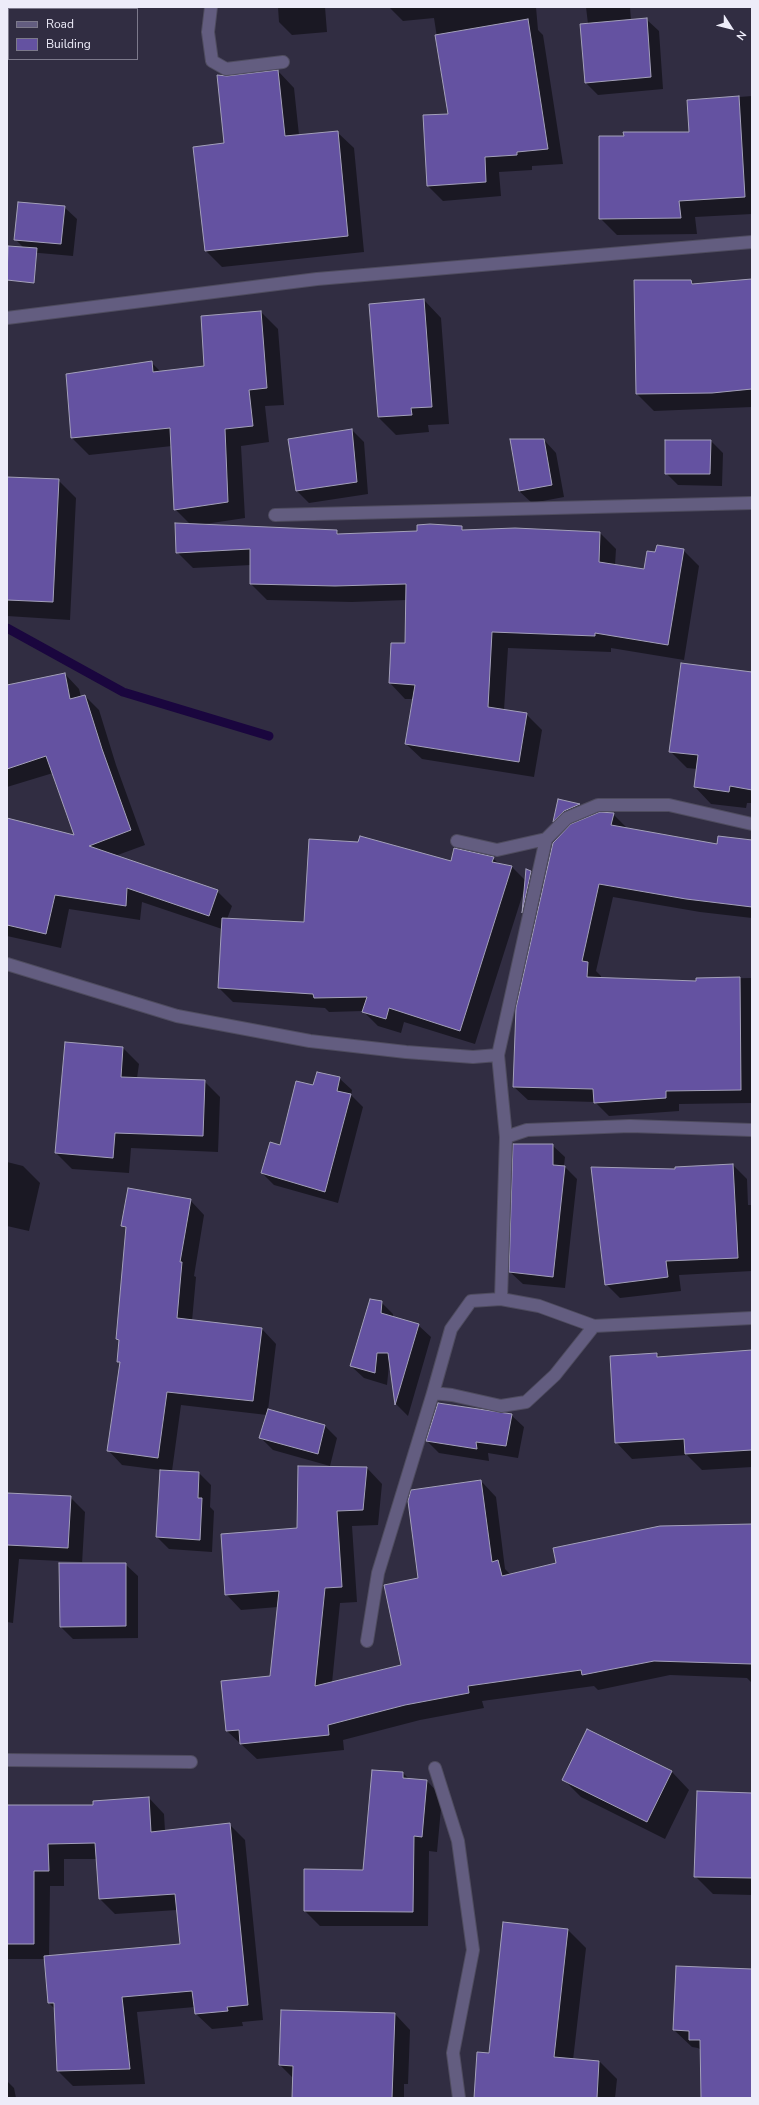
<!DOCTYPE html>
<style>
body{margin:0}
#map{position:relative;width:759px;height:2105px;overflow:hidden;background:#312d42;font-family:"Nunito Sans",sans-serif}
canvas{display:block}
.frame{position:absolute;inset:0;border:8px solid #edecf9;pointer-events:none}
.legend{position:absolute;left:8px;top:8px;width:130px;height:52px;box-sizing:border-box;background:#312d42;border:1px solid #7c798b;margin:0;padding:5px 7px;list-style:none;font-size:12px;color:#edecf9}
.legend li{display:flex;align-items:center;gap:8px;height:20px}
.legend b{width:20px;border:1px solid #7c798b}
.north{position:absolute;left:711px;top:8px;width:40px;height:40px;-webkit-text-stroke:3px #312d42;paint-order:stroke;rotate:126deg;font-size:11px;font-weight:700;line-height:16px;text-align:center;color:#edecf9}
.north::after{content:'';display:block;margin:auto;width:14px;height:18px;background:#edecf9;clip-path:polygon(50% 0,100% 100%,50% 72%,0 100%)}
</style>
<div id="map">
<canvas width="759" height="2105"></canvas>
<div class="frame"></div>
<ul class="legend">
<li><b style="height:5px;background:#635d80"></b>Road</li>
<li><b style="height:11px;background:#6452a1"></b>Building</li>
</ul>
<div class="north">N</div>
</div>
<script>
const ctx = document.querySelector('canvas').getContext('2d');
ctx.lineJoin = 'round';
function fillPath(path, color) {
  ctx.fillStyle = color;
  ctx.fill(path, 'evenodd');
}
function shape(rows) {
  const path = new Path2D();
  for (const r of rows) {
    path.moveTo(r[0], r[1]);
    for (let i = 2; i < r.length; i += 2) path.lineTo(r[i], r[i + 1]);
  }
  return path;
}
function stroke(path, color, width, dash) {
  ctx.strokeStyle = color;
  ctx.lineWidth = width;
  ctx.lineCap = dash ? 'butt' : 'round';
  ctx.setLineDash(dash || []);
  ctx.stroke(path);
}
fillPath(shape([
 [7,7,11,7,9,9,7,37],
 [278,7,325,7,327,32,292,35,279,22],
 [389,7,536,7,538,30,543,35,563,164,532,166,532,170,499,172,501,196,443,201,428,186,449,114,434,18,403,21],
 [586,7,630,7,631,20,646,19,659,31,663,89,598,95,586,83,588,24],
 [278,71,294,88,299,135,337,132,354,148,364,252,222,267,206,251,194,148,225,144,227,77],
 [752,96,752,214,695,217,697,234,617,235,600,218,690,133,688,101],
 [64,207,77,219,73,256,28,252,16,240],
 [752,280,752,407,654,411,637,394,691,281,696,285],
 [424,300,441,318,449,424,428,425,429,432,396,435,378,417],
 [261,312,278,329,284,405,265,406,269,442,241,446,245,518,205,524,337,531,340,535,418,532,461,527,465,531,600,533,616,549,615,565,644,570,656,554,683,550,699,566,684,660,611,648,611,652,508,648,504,710,526,714,542,730,534,777,422,759,406,744,414,699,405,699,390,683,406,644,407,600,352,602,267,600,251,584,251,565,193,568,177,552,191,525,175,509,172,446,89,455,72,438,152,363,161,372,206,367],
 [352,430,364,442,368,494,309,503,297,491,290,440],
 [544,440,556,453,564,497,532,503,519,491],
 [711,441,723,453,722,486,678,485,666,473],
 [7,478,58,480,76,498,70,620,7,616],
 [752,673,752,803,747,803,746,808,711,804,695,787,697,769,687,768,670,751],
 [65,674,79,689,81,697,85,696,99,710,116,765,145,845,115,856,217,891,232,906,227,919,305,923,452,862,493,858,500,865,512,867,526,881,531,872,544,885,565,832,554,822,559,800,579,805,591,817,613,814,626,827,626,829,718,845,752,841,752,918,700,912,613,897,596,971,601,976,601,979,697,982,697,979,752,978,752,1103,679,1104,679,1111,609,1116,595,1102,528,1100,514,1087,536,925,523,912,525,887,475,1044,404,1022,401,1033,378,1026,363,1011,329,1012,325,1008,233,1002,219,988,222,929,142,902,140,920,69,909,61,948,7,936,7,819,76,837,53,773,7,787,7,686],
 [123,1048,139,1064,137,1078,204,1081,220,1097,218,1152,131,1148,129,1173,72,1169,56,1153],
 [339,1078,352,1090,351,1095,363,1107,338,1203,274,1185,262,1173,281,1147,314,1087],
 [552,1145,565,1157,564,1166,577,1179,565,1288,523,1284,510,1272],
 [7,1162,23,1166,40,1183,29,1231,7,1226],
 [733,1165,747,1179,748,1205,752,1205,752,1271,679,1275,681,1291,620,1298,606,1284,676,1168],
 [190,1200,204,1215,194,1276,196,1277,192,1321,262,1329,276,1344,268,1410,325,1426,337,1438,330,1466,273,1450,261,1438,267,1415,181,1405,172,1471,199,1473,211,1485,210,1507,214,1511,212,1552,169,1549,157,1537,161,1470,122,1465,108,1450,121,1364,118,1361,120,1342,117,1339,127,1230,122,1225],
 [381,1302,393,1314,393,1317,418,1325,431,1337,408,1416,396,1404,391,1365,389,1365,387,1385,364,1378,351,1366],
 [752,1351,752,1467,702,1470,687,1455,632,1459,616,1442,657,1354,660,1357],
 [511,1415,524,1427,518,1458,488,1453,489,1461,439,1453,427,1441],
 [367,1468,382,1484,378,1525,352,1526,357,1602,340,1603,332,1683,402,1665,419,1579,481,1481,496,1497,505,1569,511,1575,752,1525,752,1683,747,1678,670,1675,598,1690,594,1686,482,1701,484,1708,420,1720,343,1740,344,1750,257,1759,227,1731,271,1677,278,1607,241,1610,226,1594],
 [7,1494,70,1497,85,1512,82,1564,125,1564,138,1576,138,1638,73,1639,61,1627,82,1562,19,1559,13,1623,7,1622],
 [588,1731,672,1772,689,1790,665,1839,581,1797,563,1779],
 [403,1773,410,1780,427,1781,442,1797,437,1852,429,1851,428,1926,320,1926,305,1911,364,1871],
 [752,1794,752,1895,713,1894,695,1876],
 [149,1798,164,1814,165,1831,229,1824,245,1840,263,2020,242,2022,243,2026,212,2029,196,2014,195,2007,137,2012,145,2084,73,2086,58,2071,55,2009,49,2003,45,1959,7,1959,7,1806,94,1806],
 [64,1859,97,1859,100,1899,115,1914,177,1910,182,1945,49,1957,50,1886,64,1886],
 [504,1923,568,1930,586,1948,573,2060,599,2061,617,2079,615,2098,475,2098,490,2054],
 [752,1970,752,2098,702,2098,701,2050,698,2048,692,2047,674,2030],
 [395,2014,410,2030,408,2084,404,2084,404,2098,293,2098,294,2079,280,2065],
 [7,2081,14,2088,16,2098,7,2098]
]), '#0007');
stroke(shape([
 [7,628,123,692,269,736]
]), '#1a063e', 9);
const building = shape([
 [647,18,651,77,585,83,580,24,647,18],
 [528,19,548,149,517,152,517,155,485,157,486,182,427,186,423,115,448,114,435,35,528,19],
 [278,70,285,136,338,131,348,236,205,251,193,147,224,143,217,75,227,76,278,70],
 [739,96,745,197,679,201,681,218,599,219,599,136,624,136,623,132,689,132,687,100,739,96],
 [18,202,65,206,61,244,14,240,18,202],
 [8,246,37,248,34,283,7,280,8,246],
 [752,279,752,389,712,393,636,394,634,280,691,280,692,284,752,279],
 [424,299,432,407,411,408,412,415,378,417,369,304,424,299],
 [261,311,267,388,249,390,253,426,225,429,228,502,174,510,170,428,71,438,66,374,152,361,153,372,204,366,201,316,261,311],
 [352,429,357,482,296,491,288,439,352,429],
 [510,439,544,439,552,485,519,491,510,439],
 [665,440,711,440,710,474,665,474,665,440],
 [7,477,59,479,53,602,7,600,7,477],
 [175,523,337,530,337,534,417,531,417,525,430,524,462,526,462,530,515,528,600,532,599,562,644,569,647,551,655,552,657,545,684,549,668,645,595,633,595,636,492,632,488,707,527,713,519,762,405,744,415,685,389,683,391,643,405,643,406,584,335,586,250,584,250,549,176,553,175,523],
 [681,663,752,672,752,790,730,786,729,792,694,787,698,755,669,752,681,663],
 [65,673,70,699,85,695,102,749,131,830,89,846,218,890,209,916,127,888,126,906,55,895,46,934,7,925,7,818,74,835,46,756,7,769,7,685,65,673],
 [558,799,580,804,564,811,553,822,558,799],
 [600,812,614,813,611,825,717,844,718,836,752,840,752,907,686,899,599,884,582,961,588,962,587,977,696,981,696,978,740,977,741,1090,666,1091,666,1098,594,1103,593,1089,513,1087,516,1008,553,843,571,824,600,812],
 [360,836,451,861,454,848,494,857,492,862,512,866,460,1031,389,1008,386,1019,362,1012,367,997,314,998,313,994,218,988,222,918,304,922,309,839,358,842,360,836],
 [526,869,531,871,522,913,526,869],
 [65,1042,123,1047,121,1077,205,1080,203,1136,115,1133,113,1158,55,1153,65,1042],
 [317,1072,340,1077,337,1091,351,1094,325,1192,261,1173,270,1142,280,1145,296,1081,313,1085,317,1072],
 [513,1144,553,1144,553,1165,565,1166,553,1277,509,1272,513,1144],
 [733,1164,738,1258,666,1261,668,1277,605,1285,591,1167,675,1169,675,1167,733,1164],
 [128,1188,191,1199,180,1262,182,1262,177,1318,262,1328,253,1401,167,1392,158,1458,107,1451,120,1362,117,1362,119,1340,116,1339,126,1227,121,1226,128,1188],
 [370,1299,382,1301,381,1313,419,1324,395,1405,388,1353,377,1353,375,1373,350,1366,370,1299],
 [752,1350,752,1450,685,1454,684,1439,615,1443,610,1356,657,1353,657,1357,752,1350],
 [438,1403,512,1414,506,1446,476,1442,477,1449,426,1441,438,1403],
 [268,1409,325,1425,318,1454,259,1438,268,1409],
 [298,1466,367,1467,363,1510,337,1511,342,1587,325,1588,315,1686,401,1665,384,1585,418,1578,408,1501,411,1490,481,1480,492,1562,498,1560,502,1576,556,1563,553,1548,660,1526,752,1524,752,1664,654,1661,582,1675,581,1670,468,1686,469,1693,405,1705,328,1725,329,1735,240,1744,239,1730,226,1731,221,1681,270,1676,279,1591,225,1595,221,1534,297,1528,298,1466],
 [160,1470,199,1472,198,1498,202,1498,200,1540,156,1537,160,1470],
 [7,1493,71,1496,68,1548,7,1545,7,1493],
 [59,1563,126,1563,126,1626,60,1627,59,1563],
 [587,1729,672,1771,647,1822,562,1780,587,1729],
 [372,1770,403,1772,403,1778,427,1780,422,1837,414,1836,413,1912,304,1911,304,1869,363,1870,372,1770],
 [697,1791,752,1793,752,1878,694,1877,697,1791],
 [149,1797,151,1832,230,1823,248,2005,227,2007,228,2011,195,2014,192,1991,122,1997,130,2069,57,2071,54,2003,48,2003,44,1956,180,1944,175,1894,99,1899,95,1843,48,1844,49,1871,34,1871,34,1944,7,1944,7,1805,93,1805,93,1801,149,1797],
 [503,1922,568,1929,554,2057,599,2061,597,2098,474,2098,477,2052,489,2053,503,1922],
 [676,1966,752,1969,752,2098,701,2098,700,2040,689,2040,689,2031,673,2030,676,1966],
 [281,2010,395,2013,392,2098,292,2098,293,2066,279,2065,281,2010]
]);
fillPath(building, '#6452a1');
stroke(building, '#a3a0b9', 1);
const minor = shape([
 [211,7,208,32,212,61,226,69,283,62],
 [46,9,47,7],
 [7,318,317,279,752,242],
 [275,515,752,503],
 [457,841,497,850,546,839,567,818,598,805,669,805,752,824],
 [7,964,177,1016,310,1041,406,1052,473,1057,498,1055],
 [506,1137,527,1130,630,1126,752,1130],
 [501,1299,506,1137,498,1055,546,839],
 [433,1393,451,1329,471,1301,501,1299,539,1306,594,1326,752,1318],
 [367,1641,378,1573,433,1393,452,1395,501,1406,526,1402,555,1375,594,1326],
 [7,1760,191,1762],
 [435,1768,458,1841,473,1950,453,2053,459,2098]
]);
stroke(minor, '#4f4c5f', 14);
stroke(minor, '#635d80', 12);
</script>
